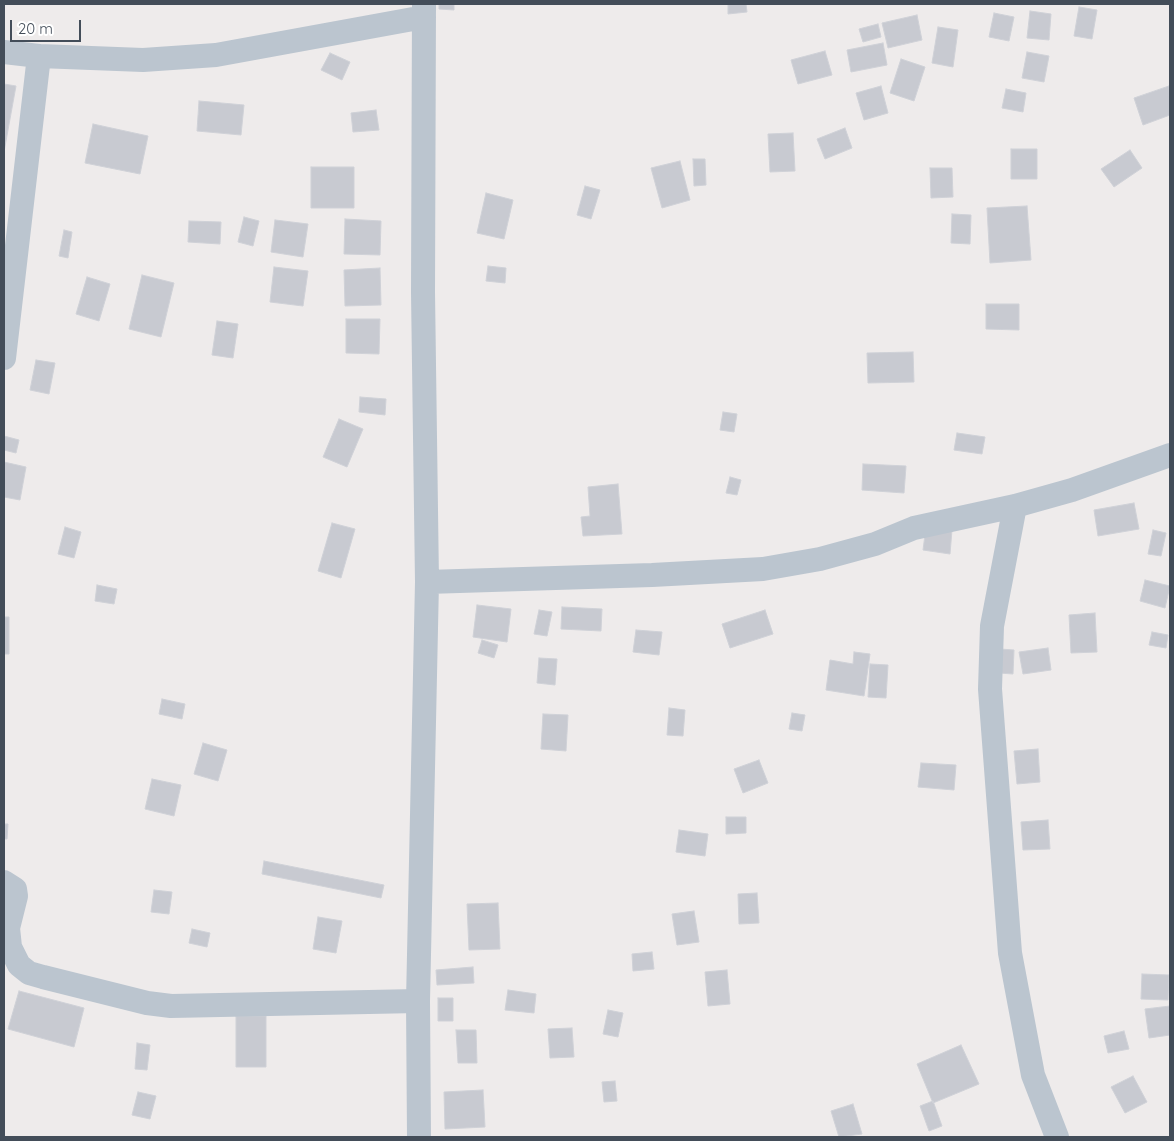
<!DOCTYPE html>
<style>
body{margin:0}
#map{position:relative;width:1174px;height:1141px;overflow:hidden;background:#eeebeb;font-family:Quicksand,sans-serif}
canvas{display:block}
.frame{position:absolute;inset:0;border:5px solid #434d59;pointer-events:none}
.scale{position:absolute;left:10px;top:20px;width:71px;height:22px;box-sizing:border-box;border:2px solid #434d59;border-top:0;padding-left:6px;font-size:15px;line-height:18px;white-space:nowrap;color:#434d59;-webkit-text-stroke:4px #fff;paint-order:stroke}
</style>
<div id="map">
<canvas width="1174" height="1141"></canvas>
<div class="frame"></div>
<div class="scale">20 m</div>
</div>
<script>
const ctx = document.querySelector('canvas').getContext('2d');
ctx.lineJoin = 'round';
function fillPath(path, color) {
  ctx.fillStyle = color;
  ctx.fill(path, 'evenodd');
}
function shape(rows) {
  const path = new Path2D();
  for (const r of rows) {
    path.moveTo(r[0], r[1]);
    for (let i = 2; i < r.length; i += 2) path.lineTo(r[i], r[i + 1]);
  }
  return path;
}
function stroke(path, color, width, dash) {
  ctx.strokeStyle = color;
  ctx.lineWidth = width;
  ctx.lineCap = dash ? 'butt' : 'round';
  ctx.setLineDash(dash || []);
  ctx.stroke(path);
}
const building = shape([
 [439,4,454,4,454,10,439,9,439,4],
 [728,4,746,4,747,12,728,14,728,4],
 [1079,7,1097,10,1092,39,1074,36,1079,7],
 [1030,11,1051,14,1049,40,1027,38,1030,11],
 [994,13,1014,17,1009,41,989,37,994,13],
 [917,15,922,40,888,48,882,23,917,15],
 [878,24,881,37,863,42,859,29,878,24],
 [938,27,958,30,953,67,932,63,938,27],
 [883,43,887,65,851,72,847,50,883,43],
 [825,51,832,75,798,84,791,60,825,51],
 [1027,52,1049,56,1044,82,1022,78,1027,52],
 [330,53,350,62,342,80,321,70,330,53],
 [901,59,925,67,914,101,890,93,901,59],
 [4,84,16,86,4,152,4,84],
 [881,86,888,113,864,120,856,93,881,86],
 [1169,86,1170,115,1143,125,1134,98,1169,86],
 [1006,89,1026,93,1023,112,1002,108,1006,89],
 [199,101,244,105,241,135,197,131,199,101],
 [376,110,379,130,353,132,351,113,376,110],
 [93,124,148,136,140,174,85,163,93,124],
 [845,128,852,148,825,159,817,139,845,128],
 [793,133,795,171,770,172,768,134,793,133],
 [1011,149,1037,149,1037,179,1011,179,1011,149],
 [1130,150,1142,168,1114,187,1101,169,1130,150],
 [693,159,705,159,706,185,694,186,693,159],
 [680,161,690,200,662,208,651,168,680,161],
 [311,167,354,167,354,208,311,208,311,167],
 [930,168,952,168,953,197,931,198,930,168],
 [585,186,600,190,591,219,577,215,585,186],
 [486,193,513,200,504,239,477,233,486,193],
 [1027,206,1031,260,990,263,987,208,1027,206],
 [952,214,971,215,970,244,951,243,952,214],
 [244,217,259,221,253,246,238,242,244,217],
 [345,219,381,221,380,255,344,254,345,219],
 [275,220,308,224,303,257,271,252,275,220],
 [189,221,221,222,220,244,188,242,189,221],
 [64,230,72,232,68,258,59,256,64,230],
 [488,266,506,268,505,283,486,281,488,266],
 [274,267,308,271,303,306,270,302,274,267],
 [380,268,381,305,345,306,344,270,380,268],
 [142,275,174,283,161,337,129,329,142,275],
 [87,277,110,284,99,321,76,314,87,277],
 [986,304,1019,304,1019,330,986,329,986,304],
 [346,319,380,319,379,354,346,353,346,319],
 [217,321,238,324,233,358,212,355,217,321],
 [913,352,914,382,868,383,867,353,913,352],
 [36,360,55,363,49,394,30,390,36,360],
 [360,397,386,399,385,415,359,412,360,397],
 [723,412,737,414,734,432,720,430,723,412],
 [339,419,363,429,347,467,323,457,339,419],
 [957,433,985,437,982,454,954,450,957,433],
 [4,436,19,440,16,453,4,450,4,436],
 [4,462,26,467,20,500,4,497,4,462],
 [863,464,906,466,904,493,862,490,863,464],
 [730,477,741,480,737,495,726,493,730,477],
 [618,484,622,534,583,536,581,517,590,516,588,487,618,484],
 [1134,503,1139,529,1098,536,1094,510,1134,503],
 [332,523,355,529,341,578,318,571,332,523],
 [65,527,81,532,74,558,58,554,65,527],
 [926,527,952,530,950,554,923,550,926,527],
 [1153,530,1166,533,1161,556,1148,554,1153,530],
 [1145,580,1170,586,1165,608,1140,601,1145,580],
 [97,585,117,589,114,604,95,601,97,585],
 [477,605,511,609,507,642,473,637,477,605],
 [562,607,602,609,601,631,561,629,562,607],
 [539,610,552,612,547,636,534,634,539,610],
 [765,610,773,634,730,648,722,624,765,610],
 [1095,613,1097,652,1071,653,1069,615,1095,613],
 [4,617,9,617,9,654,4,654,4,617],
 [636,630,662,632,659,655,633,652,636,630],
 [1152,632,1168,635,1166,648,1149,645,1152,632],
 [482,640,498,645,494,658,478,653,482,640],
 [1048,648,1051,670,1023,674,1019,652,1048,648],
 [1000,649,1014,650,1013,674,999,673,1000,649],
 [854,652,870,654,864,696,826,690,830,660,853,664,854,652],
 [539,658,557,659,555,685,537,683,539,658],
 [870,664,888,665,886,698,868,697,870,664],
 [162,699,185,704,182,719,159,714,162,699],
 [669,708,685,710,683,736,667,735,669,708],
 [792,713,805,715,802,731,789,729,792,713],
 [543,714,568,715,566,751,541,749,543,714],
 [203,743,227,750,218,781,194,774,203,743],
 [1038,749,1040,782,1017,784,1014,751,1038,749],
 [759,760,768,783,743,793,734,769,759,760],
 [921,763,956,765,954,790,918,787,921,763],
 [152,779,181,785,174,816,145,809,152,779],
 [726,817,746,817,746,833,726,834,726,817],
 [1048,820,1050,849,1023,850,1021,822,1048,820],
 [4,824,8,824,7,839,4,839,4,824],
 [679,830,708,834,705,856,676,852,679,830],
 [264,861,384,885,381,898,262,874,264,861],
 [154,890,172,892,169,914,151,912,154,890],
 [757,893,759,923,739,924,738,894,757,893],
 [498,903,500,949,469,950,467,904,498,903],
 [694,911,699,942,677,945,672,914,694,911],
 [318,917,342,921,336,953,313,949,318,917],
 [192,929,210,933,207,947,189,943,192,929],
 [652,952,654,969,633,971,632,954,652,952],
 [473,967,474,983,437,985,436,970,473,967],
 [727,970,730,1004,708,1006,705,972,727,970],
 [1142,974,1169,975,1168,1000,1141,999,1142,974],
 [508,990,536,994,534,1013,505,1010,508,990],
 [19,991,84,1008,74,1047,8,1029,19,991],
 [438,998,453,998,453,1021,438,1021,438,998],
 [1170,1006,1170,1035,1149,1038,1145,1009,1170,1006],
 [608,1010,623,1013,618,1037,603,1034,608,1010],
 [236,1016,266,1016,266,1067,236,1067,236,1016],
 [572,1028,574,1057,550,1058,548,1029,572,1028],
 [456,1030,476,1030,477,1063,458,1063,456,1030],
 [1124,1031,1129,1049,1108,1053,1104,1036,1124,1031],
 [137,1043,150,1045,147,1070,135,1069,137,1043],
 [961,1045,979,1084,933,1103,917,1064,961,1045],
 [1133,1076,1147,1102,1125,1113,1111,1087,1133,1076],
 [615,1081,617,1101,604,1102,602,1082,615,1081],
 [483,1090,485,1127,445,1129,444,1092,483,1090],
 [138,1092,156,1096,150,1119,132,1115,138,1092],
 [933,1101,942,1126,929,1131,920,1106,933,1101],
 [853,1104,862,1134,839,1137,831,1111,853,1104]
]);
fillPath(building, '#c8cad1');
stroke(building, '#cfd1d7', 1);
stroke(shape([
 [4,52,39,56,143,60,216,55,424,17],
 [4,358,39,56],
 [1015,506,992,626,990,689,1010,953,1033,1075,1057,1137],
 [427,582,652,575,763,569,820,559,875,544,914,528,1015,506,1072,490,1170,455],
 [4,882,15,889,16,896,8,928,10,947,19,965,29,973,43,977,147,1003,171,1006,418,1001],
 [419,1137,418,1001,427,582,423,292,424,4]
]), '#bbc5cf', 24);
</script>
